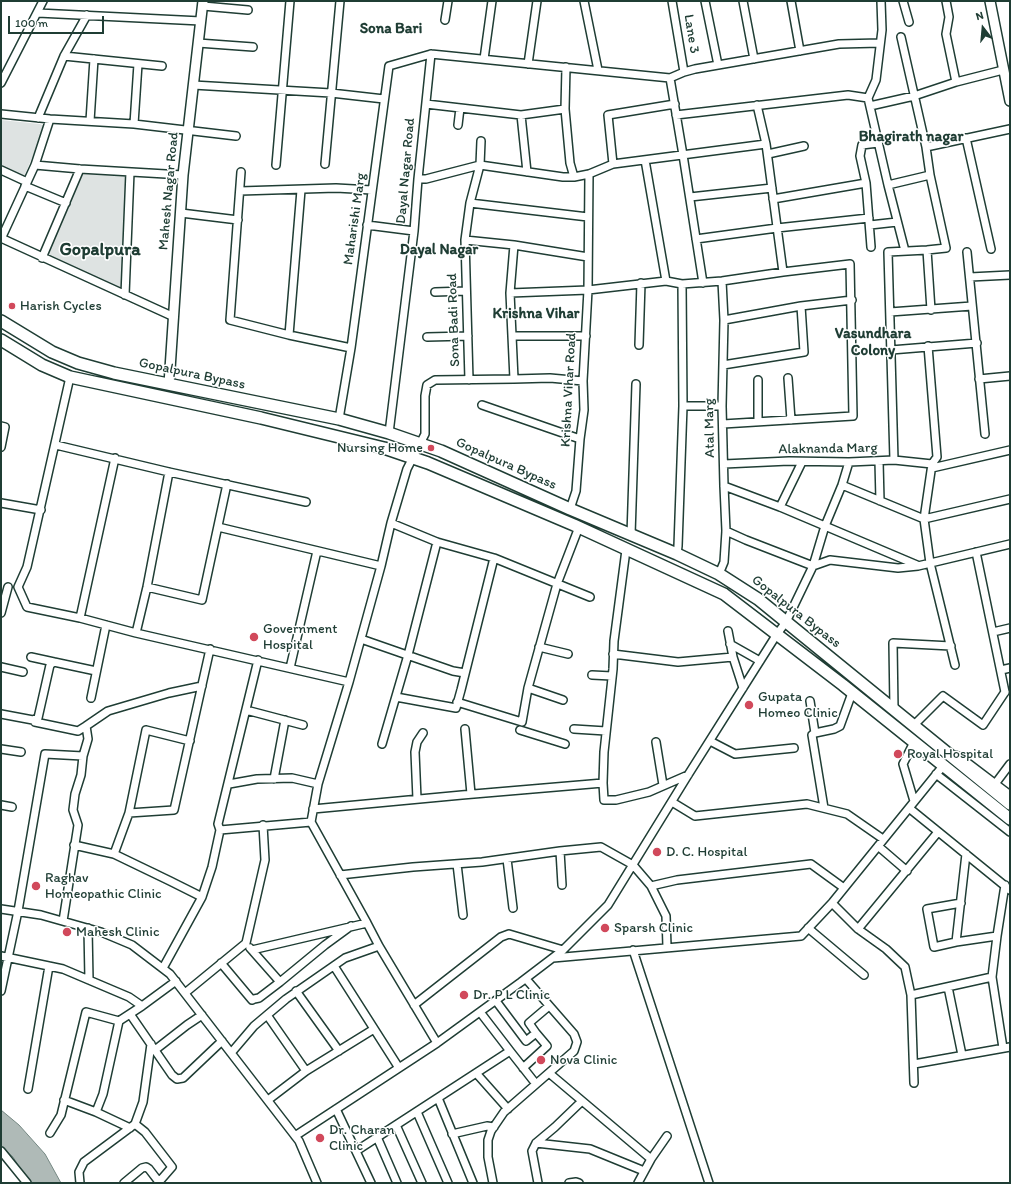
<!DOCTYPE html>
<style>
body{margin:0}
#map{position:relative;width:1011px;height:1184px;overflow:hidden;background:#fff;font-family:Itim,sans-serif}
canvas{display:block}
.frame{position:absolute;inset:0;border:2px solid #1f3d34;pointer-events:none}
.north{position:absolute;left:963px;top:8px;width:40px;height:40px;-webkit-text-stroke:3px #fff;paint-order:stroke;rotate:344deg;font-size:11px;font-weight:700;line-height:16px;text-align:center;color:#1f3d34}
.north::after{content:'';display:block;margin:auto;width:14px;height:18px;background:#1f3d34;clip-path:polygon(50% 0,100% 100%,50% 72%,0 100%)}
.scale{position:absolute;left:8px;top:16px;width:96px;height:18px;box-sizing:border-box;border:2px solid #1f3d34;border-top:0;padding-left:5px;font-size:12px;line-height:14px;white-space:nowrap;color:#1f3d34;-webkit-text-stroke:3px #fff;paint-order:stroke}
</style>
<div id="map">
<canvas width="1011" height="1184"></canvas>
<div class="frame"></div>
<div class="north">N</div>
<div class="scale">100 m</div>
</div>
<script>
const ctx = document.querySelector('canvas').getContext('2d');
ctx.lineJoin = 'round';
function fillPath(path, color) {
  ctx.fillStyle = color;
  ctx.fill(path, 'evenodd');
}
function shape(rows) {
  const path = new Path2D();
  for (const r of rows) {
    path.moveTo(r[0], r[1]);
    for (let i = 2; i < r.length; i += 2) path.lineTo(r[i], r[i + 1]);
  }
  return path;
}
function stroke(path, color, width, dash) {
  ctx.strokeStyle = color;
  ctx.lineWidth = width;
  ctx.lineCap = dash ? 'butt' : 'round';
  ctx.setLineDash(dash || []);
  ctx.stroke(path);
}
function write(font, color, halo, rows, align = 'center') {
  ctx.font = font + ' Itim,sans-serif';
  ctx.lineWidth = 3;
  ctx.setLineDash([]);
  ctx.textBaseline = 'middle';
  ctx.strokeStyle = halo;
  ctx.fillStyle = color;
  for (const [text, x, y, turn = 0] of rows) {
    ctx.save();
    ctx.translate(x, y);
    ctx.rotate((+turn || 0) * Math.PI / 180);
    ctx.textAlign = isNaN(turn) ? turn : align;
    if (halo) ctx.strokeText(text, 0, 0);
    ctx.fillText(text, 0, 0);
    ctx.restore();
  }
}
fillPath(shape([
 [1,120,40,124,45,126,24,177,1,166],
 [81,173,128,176,122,289,46,256]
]), '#dee3e2');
const water = shape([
 [1,1110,19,1125,45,1154,61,1183,29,1183,13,1157,1,1146,1,1110]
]);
fillPath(water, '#afbab7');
stroke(water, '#758883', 1);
const minor = shape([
 [584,1,598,70],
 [672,1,684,72],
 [705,1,718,65],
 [743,1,754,59],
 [791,1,800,51],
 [881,1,882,30,876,80,868,98,888,185,905,251],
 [903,1,909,22],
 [946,1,949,17,946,34,956,82],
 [203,6,248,10],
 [38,13,201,21],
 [445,20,448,1],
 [198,43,253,47],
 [64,56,162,66],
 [484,59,492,1],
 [528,64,537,1],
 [566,67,565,109,570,163,574,177],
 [670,78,683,155,703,283],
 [1,83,43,1],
 [193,85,331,93,384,99],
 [426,104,521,115,565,109],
 [757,105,766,144,783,272],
 [870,106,914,96,956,82,1003,70],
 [1,114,50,119,134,124,236,136],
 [521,115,527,172],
 [676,115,848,95,868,98],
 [38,118,64,56,87,15],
 [90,121,94,59],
 [134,124,138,64],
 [458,125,460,108],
 [966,138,991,249],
 [926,147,1010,129],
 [768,154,804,146],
 [645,160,666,281],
 [325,164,340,1],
 [613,164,608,115,675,104],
 [35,165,80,169,183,175],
 [276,165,290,1],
 [1,170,27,182],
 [241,172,230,320,289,335,351,348],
 [418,179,426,179,480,165,563,177,574,177,589,174,613,164,766,144],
 [888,185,930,175],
 [25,186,66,203],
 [240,191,336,188,372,190],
 [690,197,772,188],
 [773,199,866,183],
 [470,203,588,217],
 [181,213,238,220],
 [367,225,414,231],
 [870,225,897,222],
 [1,238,174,317],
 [1,239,35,165,50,119],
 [696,239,777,228,869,218],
 [465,240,514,245,588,257],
 [871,247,866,183,860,156,862,145,878,143],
 [927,250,931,310],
 [967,252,985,434],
 [42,258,80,169],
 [970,277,1010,275],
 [435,292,466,291],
 [510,293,588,290,666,281,682,284,722,281,783,272,850,264,853,416,723,424],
 [125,295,130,172],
 [890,312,972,306],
 [724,320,801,306,852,300],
 [289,335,301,190],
 [512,336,586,336],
 [427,337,468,336],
 [639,345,641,283],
 [928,346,937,457,932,464,924,519,930,563,955,665],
 [891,350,977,343],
 [723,365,804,352,801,306],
 [70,377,27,567,18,587,27,607,80,618,136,633,349,682],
 [788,378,791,420],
 [514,379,510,293,514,245],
 [979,379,1010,376],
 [469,380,465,240,470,203,480,165,481,141],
 [482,405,580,439],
 [683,406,722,406],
 [339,419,351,348,389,66,431,54,670,78,684,72,695,69,839,44,880,43],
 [758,422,758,380],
 [1,426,5,427,1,447],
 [389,433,414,231,418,179,431,54],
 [56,445,169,472,306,502],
 [894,460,888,252,927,250,946,248,930,175,926,147,901,37],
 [879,461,880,501],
 [724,464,789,461,849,462,894,460,932,464],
 [932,468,1010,450],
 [842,485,924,519,1010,499],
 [724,486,780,507,917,565],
 [1,503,41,510],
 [780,507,802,462],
 [570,509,576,491,580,439,584,410,583,381,588,290,589,174],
 [391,523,437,542,494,558,461,690,456,708,396,697],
 [218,527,381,566],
 [726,531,746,540,813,566,825,526,842,485,849,462],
 [631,535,636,384],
 [626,550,614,641,613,669,604,752,603,783,604,800,616,800,649,792,688,775],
 [976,552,1005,692],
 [677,554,678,546,683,406,682,284],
 [494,558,590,597],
 [719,574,724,562,726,531,724,486,722,406,724,320,722,281],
 [147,587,202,600,227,484],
 [1,613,8,587],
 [80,618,115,458],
 [728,631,733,657],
 [993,632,1010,628],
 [136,633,147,587,169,472],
 [361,639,453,671,465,673],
 [730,644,760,661],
 [539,647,568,654],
 [613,654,678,662,733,657,743,688],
 [31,657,54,662],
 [1,667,23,672],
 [290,668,317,551],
 [1001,670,1010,668],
 [592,675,612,676],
 [528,688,563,700],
 [91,698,106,625],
 [810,701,815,733],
 [457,702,522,722,528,688,557,584,579,527],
 [894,709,893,643,951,646],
 [246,710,303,725],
 [1,714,33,720,38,718,50,665,54,662,96,671],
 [35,722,78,731,86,726],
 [913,726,943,696,983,725,1005,692],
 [465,729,471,794],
 [574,729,606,731],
 [520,730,565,744],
 [710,741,735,754,794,748],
 [656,742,663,785],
 [382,744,408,655,437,542],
 [1,749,21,752],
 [955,755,960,757,1010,795],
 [936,774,1010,832],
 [274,779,285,720],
 [229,784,257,779,292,778,318,784],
 [995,784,1010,764],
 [417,799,415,752,417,742,423,733],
 [914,801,903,764,914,742],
 [672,802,695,816,807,804,847,814,883,839],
 [1,805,12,807],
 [824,808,812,735,815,733,834,729,840,726,852,693],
 [909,808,1010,890],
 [313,809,462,795,603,783],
 [129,813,174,810,210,649],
 [220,830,311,822],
 [74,845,114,854,170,881,202,897],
 [878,846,907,871],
 [560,851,562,885],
 [114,854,129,813,146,730,190,741],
 [966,854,956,942,997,936,1005,885],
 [507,859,513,908],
 [457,864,463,915],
 [340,875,413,867,482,862,560,851,601,847,633,865,651,886,666,916,667,947],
 [651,886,677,880,811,864,844,888],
 [832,903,858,929,886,949,905,967,911,995,914,1083],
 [1,909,41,915,101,932,132,945,170,974,299,1141,317,1183],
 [63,921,78,825,73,810,75,794,81,775,83,756,88,739,86,726,108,711,169,693,202,686],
 [88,928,89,980],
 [808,928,864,975],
 [858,929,938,832],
 [997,936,992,977,1003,1048],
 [956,942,934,947,927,909,961,903],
 [250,948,280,982],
 [252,950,367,923],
 [633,950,709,1183],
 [1,956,63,969,129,997,142,1006,176,981],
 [553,958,801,936,832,903,943,766],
 [221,963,252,1000,254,999,259,998,280,982,325,945,351,926],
 [334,966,399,1068],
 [163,968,202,897,212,867,220,830,218,824,258,660],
 [948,987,962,1055],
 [1,991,18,911,45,754,83,756],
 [296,991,339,1051],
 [185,993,246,943,265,860,263,825],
 [911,995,992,977],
 [496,1001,526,1041,536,1033,529,1023,549,1006],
 [414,1005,501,937,509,934,563,950],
 [130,1014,172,1075,177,1079,183,1078,222,1041],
 [267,1015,306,1071],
 [437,1043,379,946,367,923,311,822,318,784,349,682,381,566,391,523,407,469,425,434,425,396,427,385,435,380,514,379,550,378,583,381],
 [151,1044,143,1102,135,1124,145,1132,172,1167,158,1183],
 [155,1050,187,1025,202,1015],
 [510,1051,536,1084],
 [231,1053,254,1026,286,999,345,958,379,946],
 [914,1064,1010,1047],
 [523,1068,547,1046,536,1033],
 [476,1073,508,1109],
 [549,1073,651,1159],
 [28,1089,49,966],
 [438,1098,473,1183],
 [64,1100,96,1112,130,1128],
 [268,1100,306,1071,374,1029],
 [336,1109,371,1183],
 [96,1112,103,1094,119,1021,142,1006],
 [417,1112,448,1183],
 [396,1125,422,1183],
 [50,1133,61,1115,86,1012,119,1021],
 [452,1134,487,1126,494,1127],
 [295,1136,437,1043,521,982,563,950,608,905,688,775,777,634,786,622,813,566,830,560,898,568,918,566,1010,544],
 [377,1137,397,1183],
 [536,1143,590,1149,644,1171],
 [1,1151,27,1183],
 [356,1151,510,1051,480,1012],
 [80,1183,79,1172,84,1162,135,1124],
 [124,1183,142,1168,146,1167,149,1169,159,1182],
 [493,1183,488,1157,488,1140,491,1131,504,1112,574,1051,577,1042,574,1034,526,979],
 [538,1183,532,1151,536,1143,555,1127,582,1101],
 [569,1183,576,1182,579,1183],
 [638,1183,651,1159,667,1136]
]);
const tertiary = shape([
 [990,1,1010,101],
 [169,384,183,175,203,1]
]);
const primary = shape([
 [1,321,52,352,78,363,114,373,339,419,389,433,441,451,570,509,677,554,719,574,758,599,1010,804],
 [1,340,42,365,70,377,261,418,384,448,428,463,574,525,724,594,843,685,1010,819]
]);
stroke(minor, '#1f3d34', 10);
stroke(tertiary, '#1f3d34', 12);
stroke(primary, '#1f3d34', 14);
stroke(minor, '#fff', 7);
stroke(tertiary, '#fff', 9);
stroke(primary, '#fff', 11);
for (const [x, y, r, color] of [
 [12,306,4,"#d1495b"],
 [431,448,4,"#d1495b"],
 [254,637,5,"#d1495b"],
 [749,705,5,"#d1495b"],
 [898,754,5,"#d1495b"],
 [657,852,5,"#d1495b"],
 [36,886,5,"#d1495b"],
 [605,928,5,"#d1495b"],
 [67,932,5,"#d1495b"],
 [464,995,5,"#d1495b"],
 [541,1060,5,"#d1495b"],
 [320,1138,5,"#d1495b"]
]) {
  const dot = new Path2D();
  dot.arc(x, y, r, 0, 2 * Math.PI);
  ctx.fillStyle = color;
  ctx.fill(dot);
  stroke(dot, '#fff', 1.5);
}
write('14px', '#1f3d34', '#fff', [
 ["Lane 3",691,34,81],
 ["Dayal Nagar Road",406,171,-85],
 ["Mahesh Nagar Road",169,191,-85],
 ["Maharishi Marg",355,219,-82],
 ["Sona Badi Road",454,320,-92],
 ["Gopalpura Bypass",192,374,12],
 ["Krishna Vihar Road",569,390,-87],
 ["Atal Marg",710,428,-91],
 ["Alaknanda Marg",828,449,-1],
 ["Gopalpura Bypass",506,464,24],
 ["Gopalpura Bypass",796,612,38]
]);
write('14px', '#1f3d34', '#fff', [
 ["Harish Cycles",20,306],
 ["Nursing Home",423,448,"right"],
 ["Government",263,629],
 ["Hospital",263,645],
 ["Gupata",758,697],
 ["Homeo Clinic",758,713],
 ["Royal Hospital",907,754],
 ["D. C. Hospital",666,852],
 ["Raghav",45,878],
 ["Homeopathic Clinic",45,894],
 ["Sparsh Clinic",614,928],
 ["Mahesh Clinic",76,932],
 ["Dr. P L Clinic",473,995],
 ["Nova Clinic",550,1060],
 ["Dr. Charan",329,1130],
 ["Clinic",329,1146]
], 'left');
write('bold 15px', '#1f3d34', '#fff', [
 ["Sona Bari",391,29],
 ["Bhagirath nagar",911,137],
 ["Dayal Nagar",439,250],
 ["Krishna Vihar",536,314],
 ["Vasundhara",873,334],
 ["Colony",873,351]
]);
write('bold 18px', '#1f3d34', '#fff', [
 ["Gopalpura",100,250]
]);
</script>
